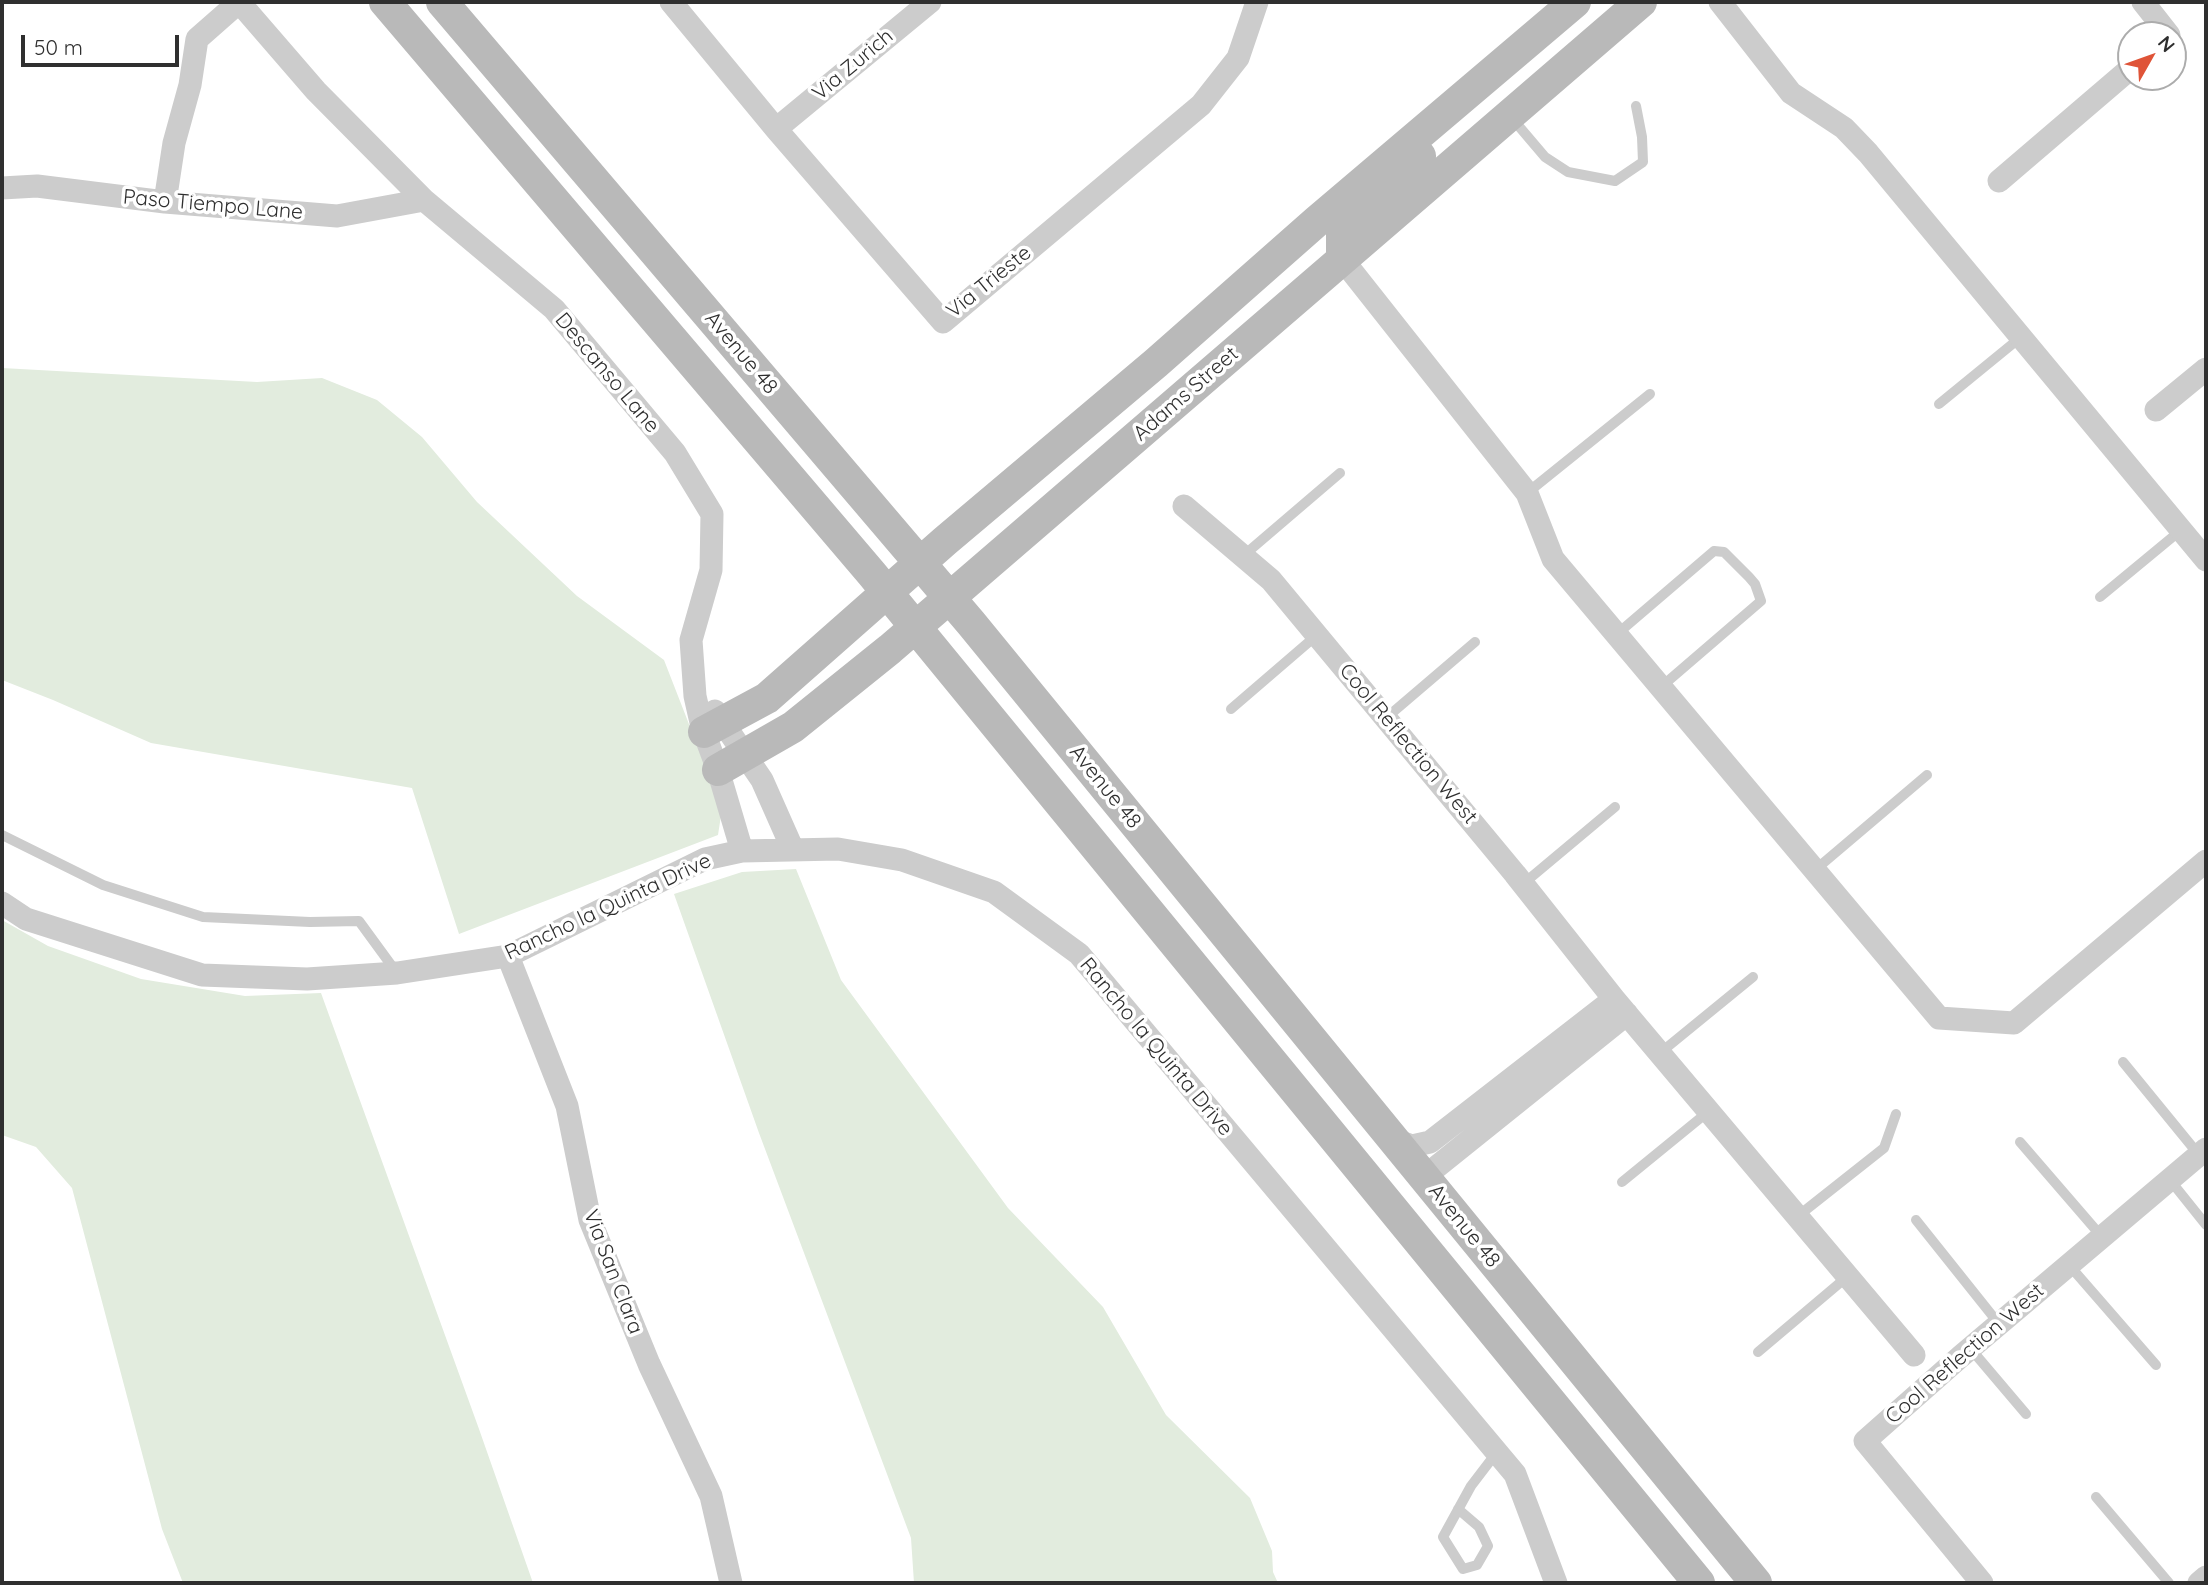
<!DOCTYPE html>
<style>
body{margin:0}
#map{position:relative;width:2208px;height:1585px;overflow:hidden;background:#fff;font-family:Quicksand,sans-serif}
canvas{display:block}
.frame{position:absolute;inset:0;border:4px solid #2f2f2f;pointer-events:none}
.north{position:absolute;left:2117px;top:21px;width:70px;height:70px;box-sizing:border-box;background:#fff;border:2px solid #acacac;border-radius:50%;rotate:50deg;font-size:19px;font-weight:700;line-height:28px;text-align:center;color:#2f2f2f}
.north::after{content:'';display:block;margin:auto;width:24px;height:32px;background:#df5438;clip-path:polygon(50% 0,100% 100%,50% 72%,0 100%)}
.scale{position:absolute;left:21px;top:35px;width:158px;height:32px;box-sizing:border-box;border:4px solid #2f2f2f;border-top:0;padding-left:9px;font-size:21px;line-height:24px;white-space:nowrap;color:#2f2f2f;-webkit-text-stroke:5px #fff;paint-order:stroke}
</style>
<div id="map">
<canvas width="2208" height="1585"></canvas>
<div class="frame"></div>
<div class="north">N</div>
<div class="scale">50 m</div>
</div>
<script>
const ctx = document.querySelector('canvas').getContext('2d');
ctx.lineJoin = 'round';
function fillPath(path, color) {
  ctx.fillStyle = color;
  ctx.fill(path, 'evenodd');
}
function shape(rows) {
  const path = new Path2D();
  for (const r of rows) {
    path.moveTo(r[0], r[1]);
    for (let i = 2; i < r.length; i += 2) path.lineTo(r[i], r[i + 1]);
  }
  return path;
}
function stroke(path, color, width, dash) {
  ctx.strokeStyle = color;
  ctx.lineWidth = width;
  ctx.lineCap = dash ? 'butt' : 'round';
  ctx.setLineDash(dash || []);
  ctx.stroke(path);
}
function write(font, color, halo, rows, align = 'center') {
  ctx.font = font + ' Quicksand,sans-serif';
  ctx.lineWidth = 7;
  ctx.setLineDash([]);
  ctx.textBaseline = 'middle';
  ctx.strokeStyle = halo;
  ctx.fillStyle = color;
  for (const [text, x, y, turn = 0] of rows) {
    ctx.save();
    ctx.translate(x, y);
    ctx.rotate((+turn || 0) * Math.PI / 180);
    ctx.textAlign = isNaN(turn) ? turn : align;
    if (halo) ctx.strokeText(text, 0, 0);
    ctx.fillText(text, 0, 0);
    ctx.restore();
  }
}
fillPath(shape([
 [2,368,257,382,322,378,377,400,422,437,477,502,577,596,664,660,722,809,718,835,459,934,412,788,151,743,53,700,2,680],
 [796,869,841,980,1008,1208,1103,1307,1166,1415,1250,1498,1272,1551,1273,1572,1278,1583,914,1583,911,1538,759,1133,674,894,742,872],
 [2,920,48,946,141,979,245,996,321,993,479,1429,533,1583,183,1583,162,1529,72,1188,36,1147,2,1135]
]), '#e2ecde');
stroke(shape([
 [1511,117,1545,157,1568,172,1615,181,1643,162,1642,137,1636,106],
 [1939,404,2021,337],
 [1527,493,1650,394],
 [1243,556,1340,473],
 [2100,597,2181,530],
 [1617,634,1714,551,1724,552,1749,577,1755,584,1761,601,1661,687],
 [1231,709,1317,635],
 [1386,718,1475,642],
 [2,835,103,885,203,917,310,922,359,921,397,973],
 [1815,870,1927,775],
 [1523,884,1615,807],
 [1660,1053,1753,977],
 [2123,1062,2199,1155],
 [2020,1142,2102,1237],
 [2170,1180,2206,1225],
 [1622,1182,1709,1111],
 [1798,1216,1884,1148,1896,1114],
 [1916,1220,1999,1324],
 [2069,1265,2156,1365],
 [1970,1348,2026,1414],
 [1758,1352,1848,1276],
 [2096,1497,2169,1583],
 [1458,1509,1479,1527,1488,1546,1477,1565,1463,1569,1443,1537,1471,1486,1497,1452]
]), '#ccc', 10);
stroke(shape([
 [239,2,316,91,424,200,554,309,675,453,712,514,711,570,691,640,695,696,702,727,718,770,742,851],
 [671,2,776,129,943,322,1201,105,1238,58,1257,2],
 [1720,2,1791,93,1844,128,1868,153,2206,560],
 [2143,2,2169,35],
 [776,129,930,2],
 [1999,181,2131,68],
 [2,188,37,186,165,202,337,216,424,200],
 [165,202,174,143,190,85,197,39,239,2],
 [1342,259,1527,493,1553,559,1939,1018,2014,1023,2206,861],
 [2156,410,2206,369],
 [1184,506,1271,580,1515,874,1614,999,1914,1355],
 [715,711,762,780,793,850],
 [2,903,26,919,202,975,307,979,397,973,508,956,705,859,742,851,838,849,902,860,994,892,1079,954,1515,1474,1556,1583],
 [508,956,567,1106,590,1220,649,1364,711,1496,731,1583],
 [1393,1139,1412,1146,1430,1142,1614,999],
 [1424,1177,1627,1014],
 [1982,1583,1865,1441,1960,1357,2206,1149],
 [2199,1583,2206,1577]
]), '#ccc', 23);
stroke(shape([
 [385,2,872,574,1699,1583],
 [442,2,971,623,1756,1583],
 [1342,259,1342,230,1418,163,1420,156],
 [704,732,767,698,945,541,1156,363,1317,221,1575,2],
 [718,770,793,727,890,649,1641,2]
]), '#b9b9b9', 32);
write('21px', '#2f2f2f', '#fff', [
 ["Via Zurich",853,65,-40],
 ["Paso Tiempo Lane",213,205,5],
 ["Via Trieste",989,282,-39],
 ["Avenue 48",741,353,50],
 ["Descanso Lane",607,373,50],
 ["Adams Street",1186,394,-41],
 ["Cool Reflection West",1408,744,50],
 ["Avenue 48",1105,787,51],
 ["Rancho la Quinta Drive",608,907,-25],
 ["Rancho la Quinta Drive",1156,1047,50],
 ["Avenue 48",1464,1226,51],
 ["Via San Clara",613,1272,69],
 ["Cool Reflection West",1965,1354,-41]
]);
</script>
